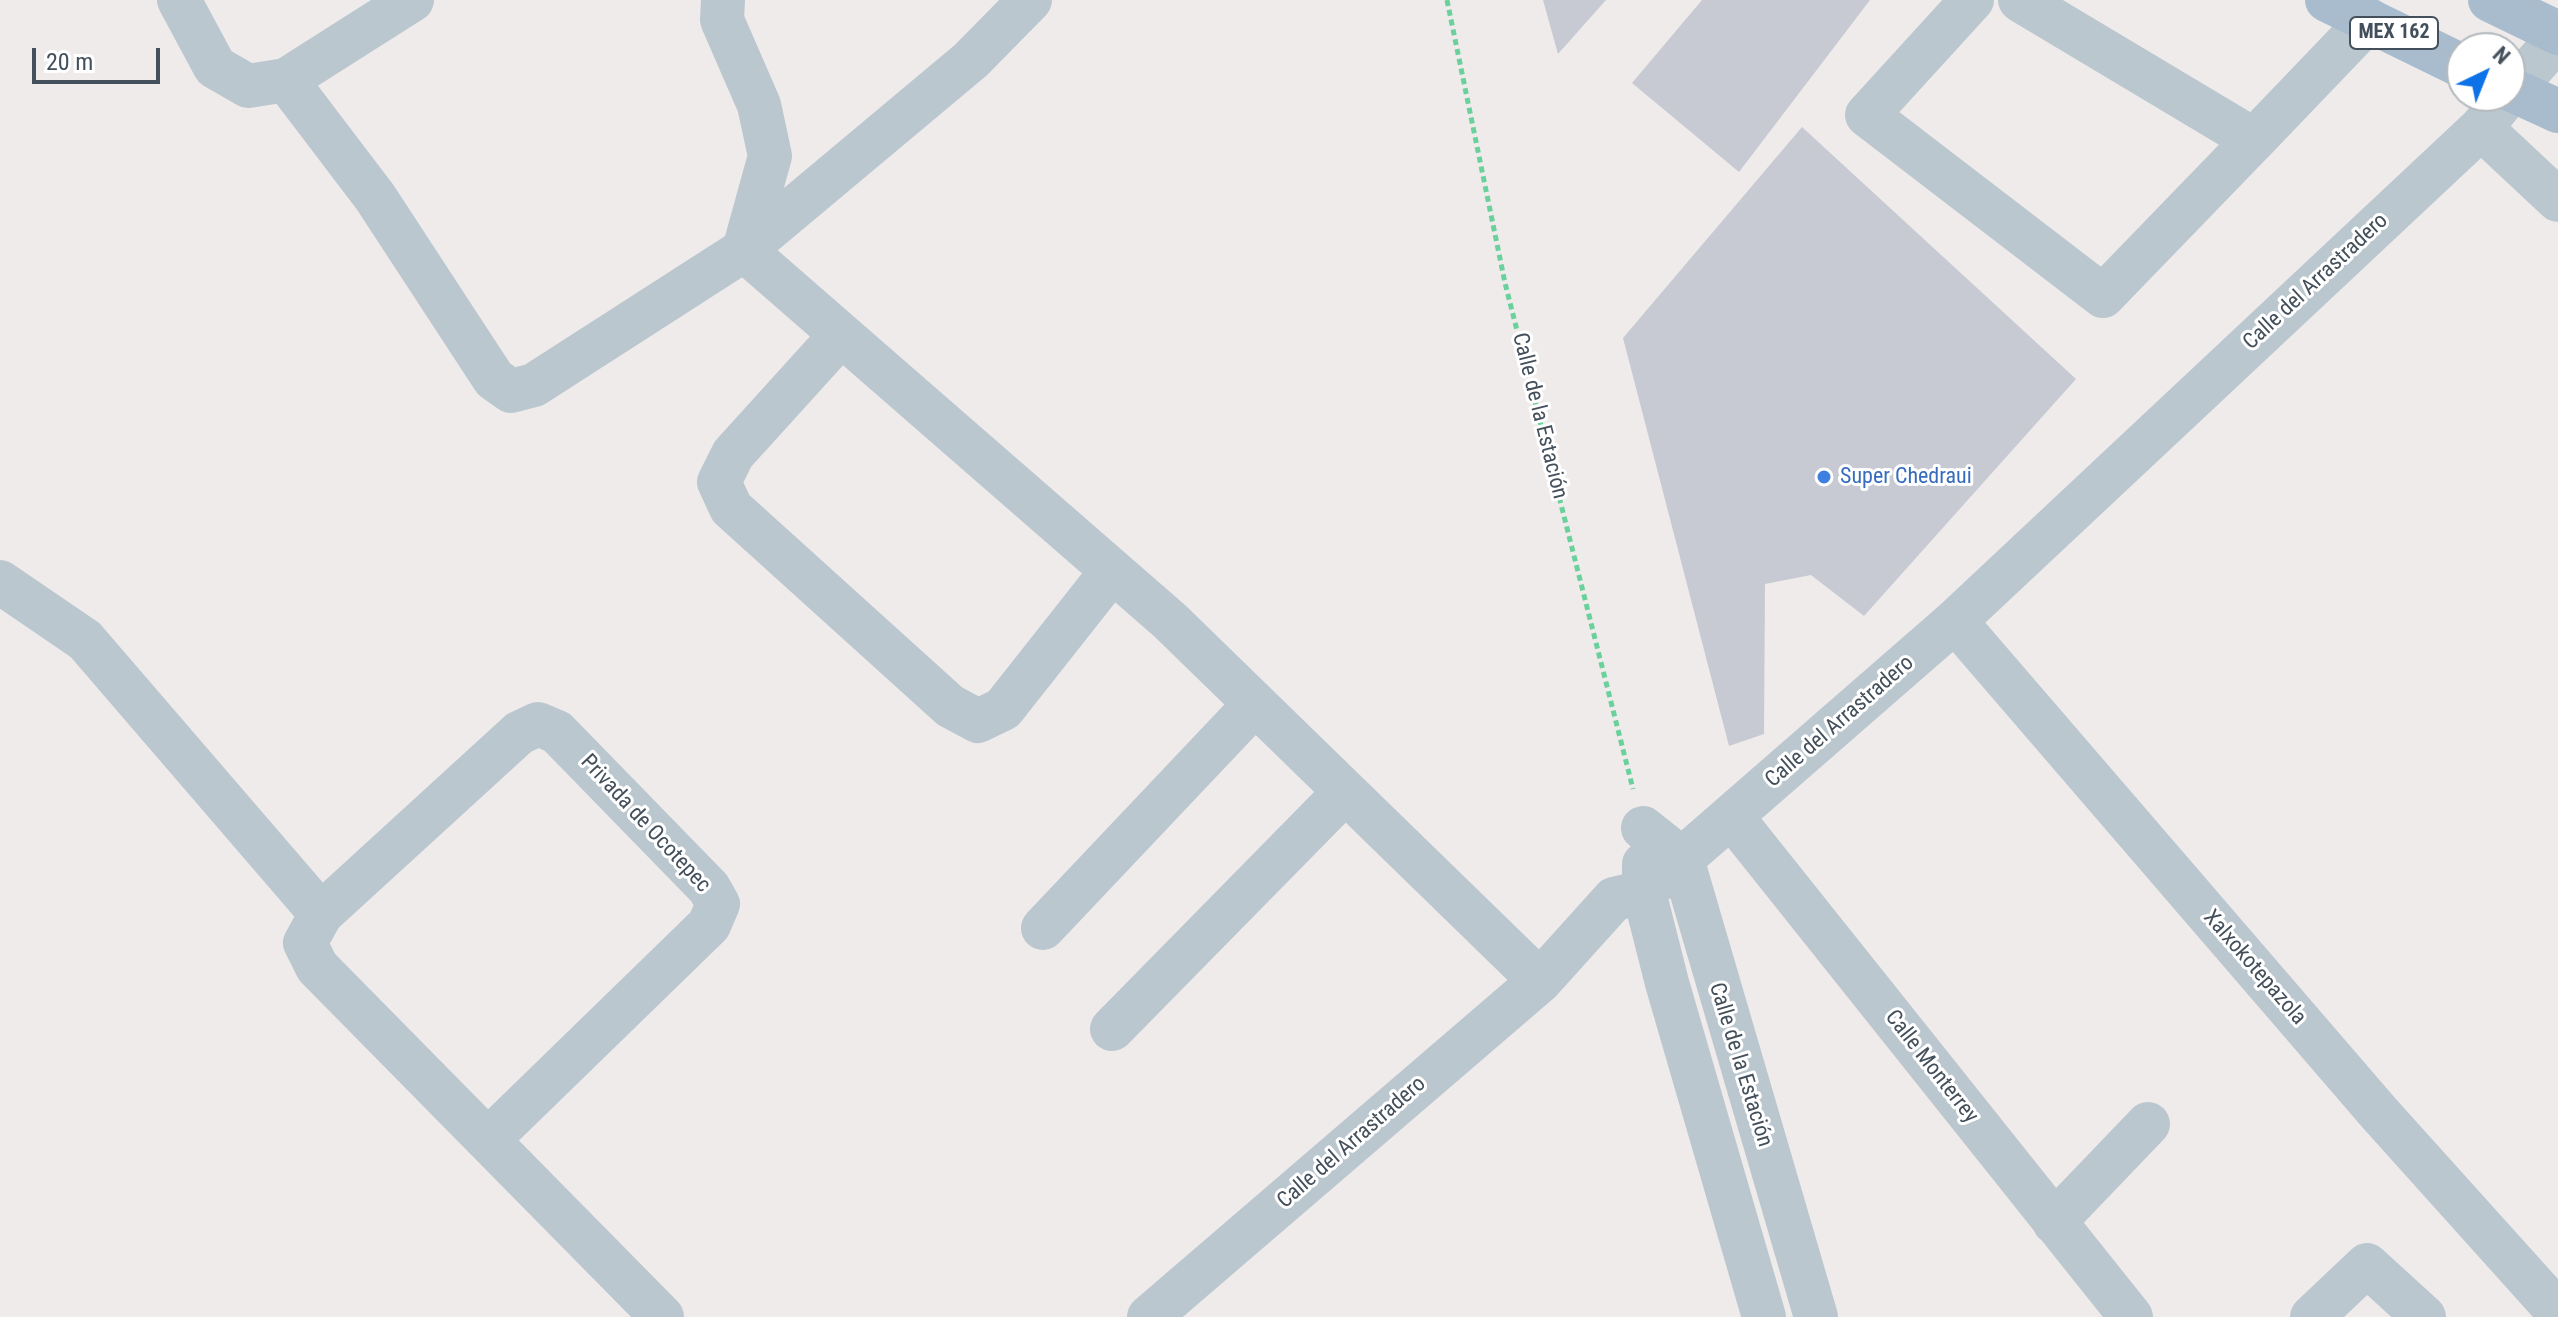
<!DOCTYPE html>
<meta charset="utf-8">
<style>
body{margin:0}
#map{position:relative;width:2558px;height:1317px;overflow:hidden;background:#efebeb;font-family:"Roboto Condensed",sans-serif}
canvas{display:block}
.north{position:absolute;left:2446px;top:32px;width:80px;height:80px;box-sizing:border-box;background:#fff;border:2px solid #b4b9bd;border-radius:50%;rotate:43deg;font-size:22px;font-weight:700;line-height:32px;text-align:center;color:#434f5a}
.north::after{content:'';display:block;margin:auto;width:28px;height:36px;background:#0d71e7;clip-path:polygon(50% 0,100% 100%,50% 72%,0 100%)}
.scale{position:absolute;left:32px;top:48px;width:128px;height:36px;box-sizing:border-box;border:4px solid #434f5a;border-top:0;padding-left:10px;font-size:24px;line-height:28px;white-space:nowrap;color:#434f5a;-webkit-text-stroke:6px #fff;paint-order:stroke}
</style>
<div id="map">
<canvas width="2558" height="1317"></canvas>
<div class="north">N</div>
<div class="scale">20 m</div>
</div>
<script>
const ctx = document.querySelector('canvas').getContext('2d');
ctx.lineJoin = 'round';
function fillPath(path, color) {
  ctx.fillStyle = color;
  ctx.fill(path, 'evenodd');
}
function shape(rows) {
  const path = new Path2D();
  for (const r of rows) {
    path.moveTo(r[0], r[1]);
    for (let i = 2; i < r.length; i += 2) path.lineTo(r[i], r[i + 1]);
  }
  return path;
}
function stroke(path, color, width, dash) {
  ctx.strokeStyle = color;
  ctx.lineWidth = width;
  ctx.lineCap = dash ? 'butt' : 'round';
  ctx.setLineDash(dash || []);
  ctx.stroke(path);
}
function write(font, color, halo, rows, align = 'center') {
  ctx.font = font + ' "Roboto Condensed",sans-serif';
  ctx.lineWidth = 6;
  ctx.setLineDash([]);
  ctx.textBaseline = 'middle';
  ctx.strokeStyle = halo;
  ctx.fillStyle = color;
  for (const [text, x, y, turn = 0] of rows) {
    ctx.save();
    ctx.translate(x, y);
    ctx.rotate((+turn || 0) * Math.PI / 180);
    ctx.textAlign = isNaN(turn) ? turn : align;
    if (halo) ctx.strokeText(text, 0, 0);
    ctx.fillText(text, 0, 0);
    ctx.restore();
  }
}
fillPath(shape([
 [1543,0,1606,0,1558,54],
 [1702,0,1870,0,1739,172,1632,83],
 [1802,127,2076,379,1864,616,1811,575,1765,584,1764,734,1729,746,1623,338]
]), '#c7cad2');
stroke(shape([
 [1447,0,1505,283,1633,789]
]), '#6bd19c', 5, [6, 4]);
stroke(shape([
 [179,0,215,67,248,86,286,80,412,0],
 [723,0,722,20,759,105,770,156,744,250],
 [1972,0,1867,115,2103,296,2254,140],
 [2020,0,2254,140,2369,20],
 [286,80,375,197,494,379,511,391,534,385,744,250,971,60,1030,0],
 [2510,93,2558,38],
 [2481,128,2558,200],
 [744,250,1170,621,1540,981],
 [840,336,733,454,719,482,731,508,950,706,978,721,1003,709,1112,571],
 [0,582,85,640,321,914],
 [1955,621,2379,1113,2558,1312],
 [1732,817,2131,1317],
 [1643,828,1682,859,1816,1317],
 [1644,864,1644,892,1667,983,1764,1317],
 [1043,928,1255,704],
 [1112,1029,1345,792],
 [490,1138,709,925,718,904,709,888,557,732,538,724,519,733,321,914,305,943,317,967,662,1317],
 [2054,1222,2148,1124],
 [1149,1317,1540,981,1614,899,1644,892,1955,621,2481,128,2507,96],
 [2312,1317,2367,1265,2424,1317]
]), '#bbc7cf', 44);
stroke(shape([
 [2327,0,2462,66],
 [2490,0,2558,33],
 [2510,89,2558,111]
]), '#a8bccd', 44);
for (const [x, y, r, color] of [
 [1824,477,8,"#3f7fe0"]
]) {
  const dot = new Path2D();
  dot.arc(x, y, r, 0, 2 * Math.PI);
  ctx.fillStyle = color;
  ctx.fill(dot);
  stroke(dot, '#fff', 3);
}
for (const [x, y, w] of [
 [2394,33,88]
]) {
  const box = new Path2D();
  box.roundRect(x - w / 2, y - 16, w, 32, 6);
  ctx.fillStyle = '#fff';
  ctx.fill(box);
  stroke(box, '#434f5a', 2);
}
write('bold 20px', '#434f5a', null, [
 ["MEX 162",2394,33]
]);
write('22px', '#434f5a', '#fff', [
 ["Calle del Arrastradero",2316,282,-43],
 ["Calle de la Estación",1539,416,76],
 ["Calle del Arrastradero",1840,722,-41],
 ["Privada de Ocotepec",645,824,47],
 ["Xalxokotepazola",2254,968,49],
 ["Calle de la Estación",1740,1065,73],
 ["Calle Monterrey",1931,1067,52],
 ["Calle del Arrastradero",1352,1143,-41]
]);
write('22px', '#366cbe', '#fff', [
 ["Super Chedraui",1840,477]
], 'left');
</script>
